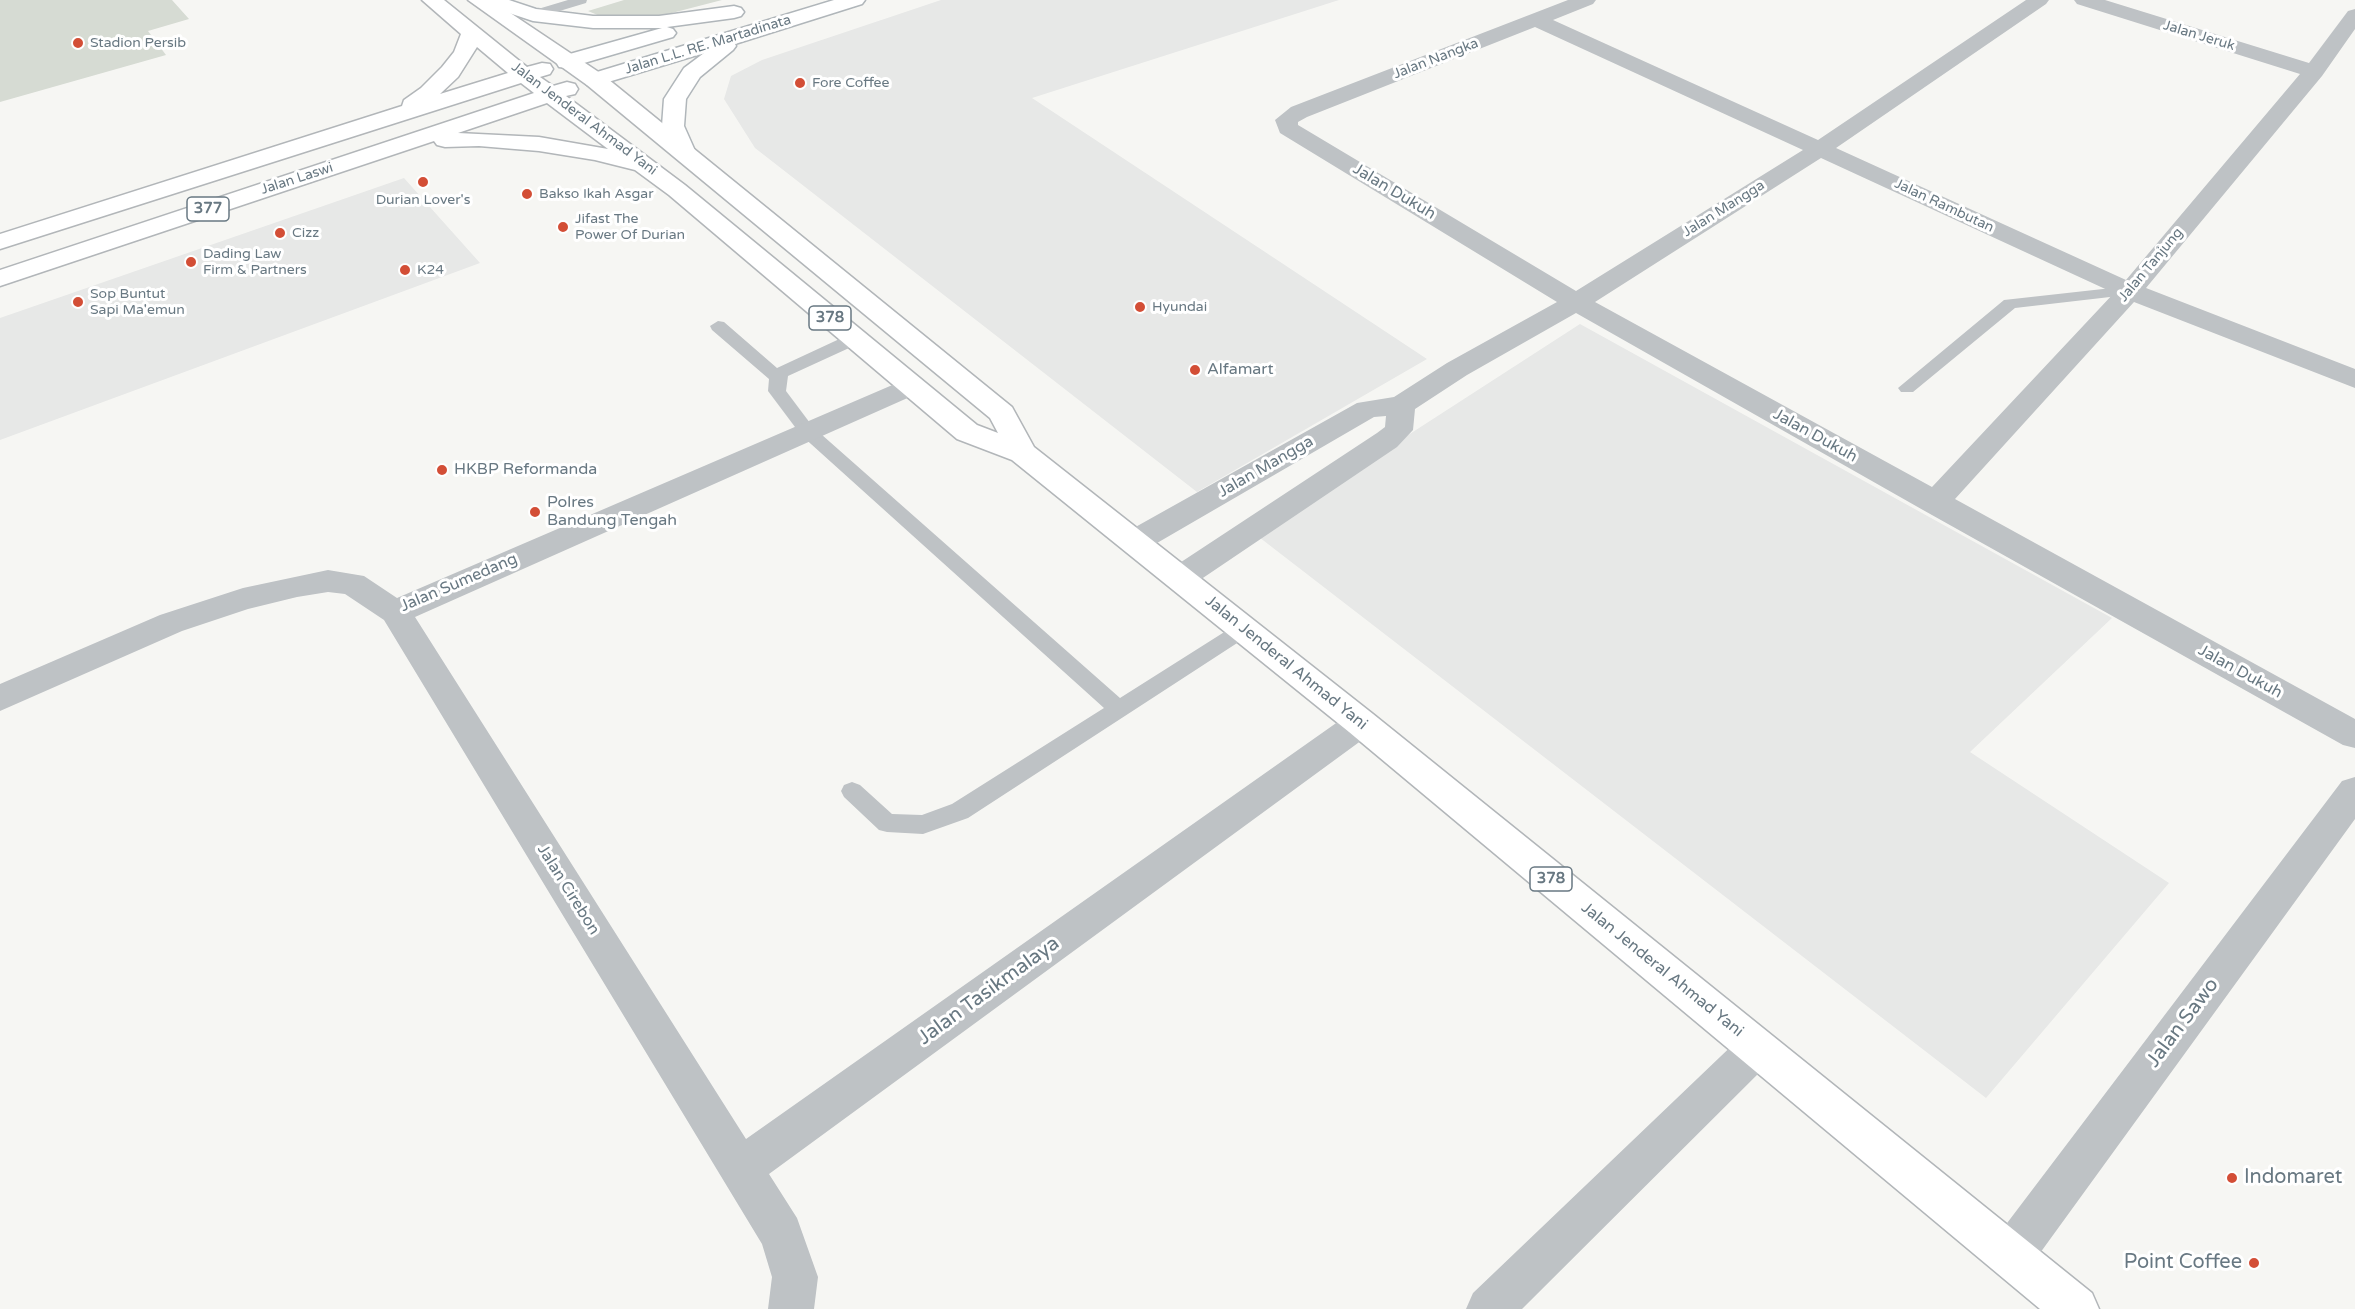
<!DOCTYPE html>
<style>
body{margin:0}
canvas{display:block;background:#f6f6f3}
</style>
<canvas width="2355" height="1309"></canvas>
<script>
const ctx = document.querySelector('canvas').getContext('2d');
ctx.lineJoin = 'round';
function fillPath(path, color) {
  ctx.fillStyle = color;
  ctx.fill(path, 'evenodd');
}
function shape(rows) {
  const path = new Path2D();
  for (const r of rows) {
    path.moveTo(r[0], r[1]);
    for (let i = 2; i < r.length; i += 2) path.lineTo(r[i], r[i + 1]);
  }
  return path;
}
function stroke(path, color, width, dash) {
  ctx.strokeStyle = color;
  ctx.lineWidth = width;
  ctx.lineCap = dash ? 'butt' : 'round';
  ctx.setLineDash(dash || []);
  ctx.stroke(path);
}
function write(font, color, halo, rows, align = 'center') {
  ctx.font = font + ' "Varela Round",sans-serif';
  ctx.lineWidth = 6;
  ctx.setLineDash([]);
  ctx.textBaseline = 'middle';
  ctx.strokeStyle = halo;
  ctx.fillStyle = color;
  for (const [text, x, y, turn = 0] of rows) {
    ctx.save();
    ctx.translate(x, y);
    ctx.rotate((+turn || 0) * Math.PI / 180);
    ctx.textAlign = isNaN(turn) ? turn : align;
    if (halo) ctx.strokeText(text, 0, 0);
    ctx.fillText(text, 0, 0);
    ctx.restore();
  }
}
fillPath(shape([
 [941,0,1339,0,1032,98,1427,359,1197,492,755,148,724,99,731,76,762,60],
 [404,178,480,263,0,440,0,318],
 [1580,324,2112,618,1970,752,2169,883,1986,1098,1255,534]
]), '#e7e8e7');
fillPath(shape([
 [0,0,172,0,189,19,148,31,166,55,0,102],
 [624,0,722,0,664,15,629,17,600,16,588,11]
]), '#d6dbd3');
const secondary = shape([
 [479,0,509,0,536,9,593,16,659,16,734,6,741,8,744,12,741,16,734,18,667,27,673,29,676,33,673,37,567,68,559,67,556,62,559,57,662,28,593,28,533,21,482,4,479,0],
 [834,0,865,0,862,4,735,44,736,46,733,50,700,77,686,99,684,126,696,153,692,158,684,160,676,158,672,153,662,126,664,99,684,68,704,53,595,86,587,85,584,80,587,75,834,0]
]);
const primary = shape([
 [422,0,444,0,527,67,542,63,550,64,553,69,550,74,540,77,553,86,567,82,575,84,578,89,575,94,566,96,685,185,977,425,998,433,990,418,587,85,468,0,491,0,603,75,1012,407,1034,447,1373,714,2092,1293,2099,1309,2040,1309,1349,732,1012,460,957,439,669,195,635,170,595,160,539,151,479,146,445,147,437,145,434,141,0,286,0,270,534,93,521,83,0,249,0,234,402,106,404,100,421,88,442,67,454,52,461,34,422,0],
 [477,47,508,73,440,94,458,77,477,47],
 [547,103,608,149,539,137,458,133,547,103]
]);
stroke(secondary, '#b0b6ba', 3);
stroke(primary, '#b2b6b9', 3);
fillPath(shape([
 [568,0,587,0,586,3,533,19,527,15,528,12,568,0],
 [2130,286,2138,291,2136,294,2015,308,1913,392,1901,392,1898,388,2004,300,2130,286],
 [718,321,724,322,777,368,848,335,860,335,863,339,860,343,788,376,786,391,813,427,1120,698,1237,624,1244,621,1251,624,1254,629,1251,634,968,818,923,834,887,832,879,830,844,797,841,791,844,785,852,782,860,785,892,814,922,815,952,804,1104,708,801,435,768,391,769,379,712,330,710,326,718,321]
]), '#bec2c5');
fillPath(shape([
 [1568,0,1596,0,1593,4,1553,20,1818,140,2026,0,2049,0,2046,4,1836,148,2126,280,2300,74,2077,4,2074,0,2105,0,2309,63,2348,11,2355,9,2355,29,2322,76,2146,288,2355,369,2355,388,2134,302,1955,499,2355,719,2355,748,2343,745,1923,510,1576,313,1467,375,1415,409,1413,430,1397,447,1191,586,1180,589,1169,586,1164,578,1169,570,1377,433,1385,427,1386,416,1374,417,1145,550,1134,553,1123,550,1119,542,1123,534,1357,403,1394,397,1447,363,1557,302,1280,133,1275,120,1291,107,1568,0],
 [1535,27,1803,150,1576,291,1298,125,1298,122,1307,117,1535,27],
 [1821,158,2114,293,1932,487,1595,302,1821,158],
 [911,377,921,380,925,386,921,392,415,617,746,1139,1349,714,1361,710,1373,714,1378,723,1373,732,769,1174,797,1218,818,1277,814,1309,768,1309,772,1277,762,1244,384,620,345,594,328,592,297,597,248,609,182,631,0,711,0,684,160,615,243,588,328,570,364,576,397,598,911,377],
 [2355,777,2355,819,2027,1271,2011,1277,1995,1271,1989,1255,1995,1239,2342,781,2355,777],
 [1757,1029,1771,1035,1777,1048,1771,1061,1522,1309,1466,1309,1473,1293,1743,1035,1757,1029]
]), '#bec2c5');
fillPath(secondary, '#fff');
fillPath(primary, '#fff');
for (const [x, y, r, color] of [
 [78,43,6,"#d34e36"],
 [800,83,6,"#d34e36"],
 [423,182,6,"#d34e36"],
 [527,194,6,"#d34e36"],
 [563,227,6,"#d34e36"],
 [280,233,6,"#d34e36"],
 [191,262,6,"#d34e36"],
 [405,270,6,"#d34e36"],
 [78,302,6,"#d34e36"],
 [1140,307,6,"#d34e36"],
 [1195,370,6,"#d34e36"],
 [442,470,6,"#d34e36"],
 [535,512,6,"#d34e36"],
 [2232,1178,6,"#d34e36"],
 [2254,1263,6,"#d34e36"]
]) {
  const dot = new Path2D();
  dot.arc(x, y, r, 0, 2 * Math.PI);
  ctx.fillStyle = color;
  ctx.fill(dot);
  stroke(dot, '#fff', 2);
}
write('14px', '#687882', '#fff', [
 ["Jalan Jeruk",2199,36,17],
 ["Jalan L.L. RE. Martadinata",708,45,-17],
 ["Jalan Nangka",1436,59,-21],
 ["Jalan Jenderal Ahmad Yani",584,119,37],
 ["Jalan Laswi",297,179,-18],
 ["Jalan Rambutan",1944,206,25],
 ["Jalan Mangga",1724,209,-32],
 ["Jalan Tanjung",2151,265,-50]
]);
write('14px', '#687882', '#fff', [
 ["Stadion Persib",90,43],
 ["Fore Coffee",812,83],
 ["Bakso Ikah Asgar",539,194],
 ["Durian Lover's",423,200,"center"],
 ["Jifast The",575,219],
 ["Power Of Durian",575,235],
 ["Cizz",292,233],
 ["Dading Law",203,254],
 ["Firm & Partners",203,270],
 ["K24",417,270],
 ["Sop Buntut",90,294],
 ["Sapi Ma'emun",90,310],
 ["Hyundai",1152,307]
], 'left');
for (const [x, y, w] of [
 [208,209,42],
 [830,318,42],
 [1551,879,42]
]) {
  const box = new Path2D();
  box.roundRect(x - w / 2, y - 12, w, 24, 4.5);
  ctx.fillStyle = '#fff';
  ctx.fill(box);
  stroke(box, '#687882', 1.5);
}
write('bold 15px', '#687882', null, [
 ["377",208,209],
 ["378",830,318],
 ["378",1551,879]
]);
write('16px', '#687882', '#fff', [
 ["Jalan Dukuh",1394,192,31],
 ["Jalan Dukuh",1815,436,29],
 ["Jalan Mangga",1266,467,-30],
 ["Jalan Sumedang",459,583,-23],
 ["Jalan Jenderal Ahmad Yani",1286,663,39],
 ["Jalan Dukuh",2240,672,29],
 ["Jalan Cirebon",568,890,58],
 ["Jalan Jenderal Ahmad Yani",1662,970,39]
]);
write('16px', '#687882', '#fff', [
 ["Alfamart",1207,370],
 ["HKBP Reformanda",454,470],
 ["Polres",547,503],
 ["Bandung Tengah",547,521]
], 'left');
write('20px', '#687882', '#fff', [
 ["Jalan Tasikmalaya",989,991,-36],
 ["Jalan Sawo",2183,1023,-53]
]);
write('20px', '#687882', '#fff', [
 ["Indomaret",2244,1178],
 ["Point Coffee",2242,1263,"right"]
], 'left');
</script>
